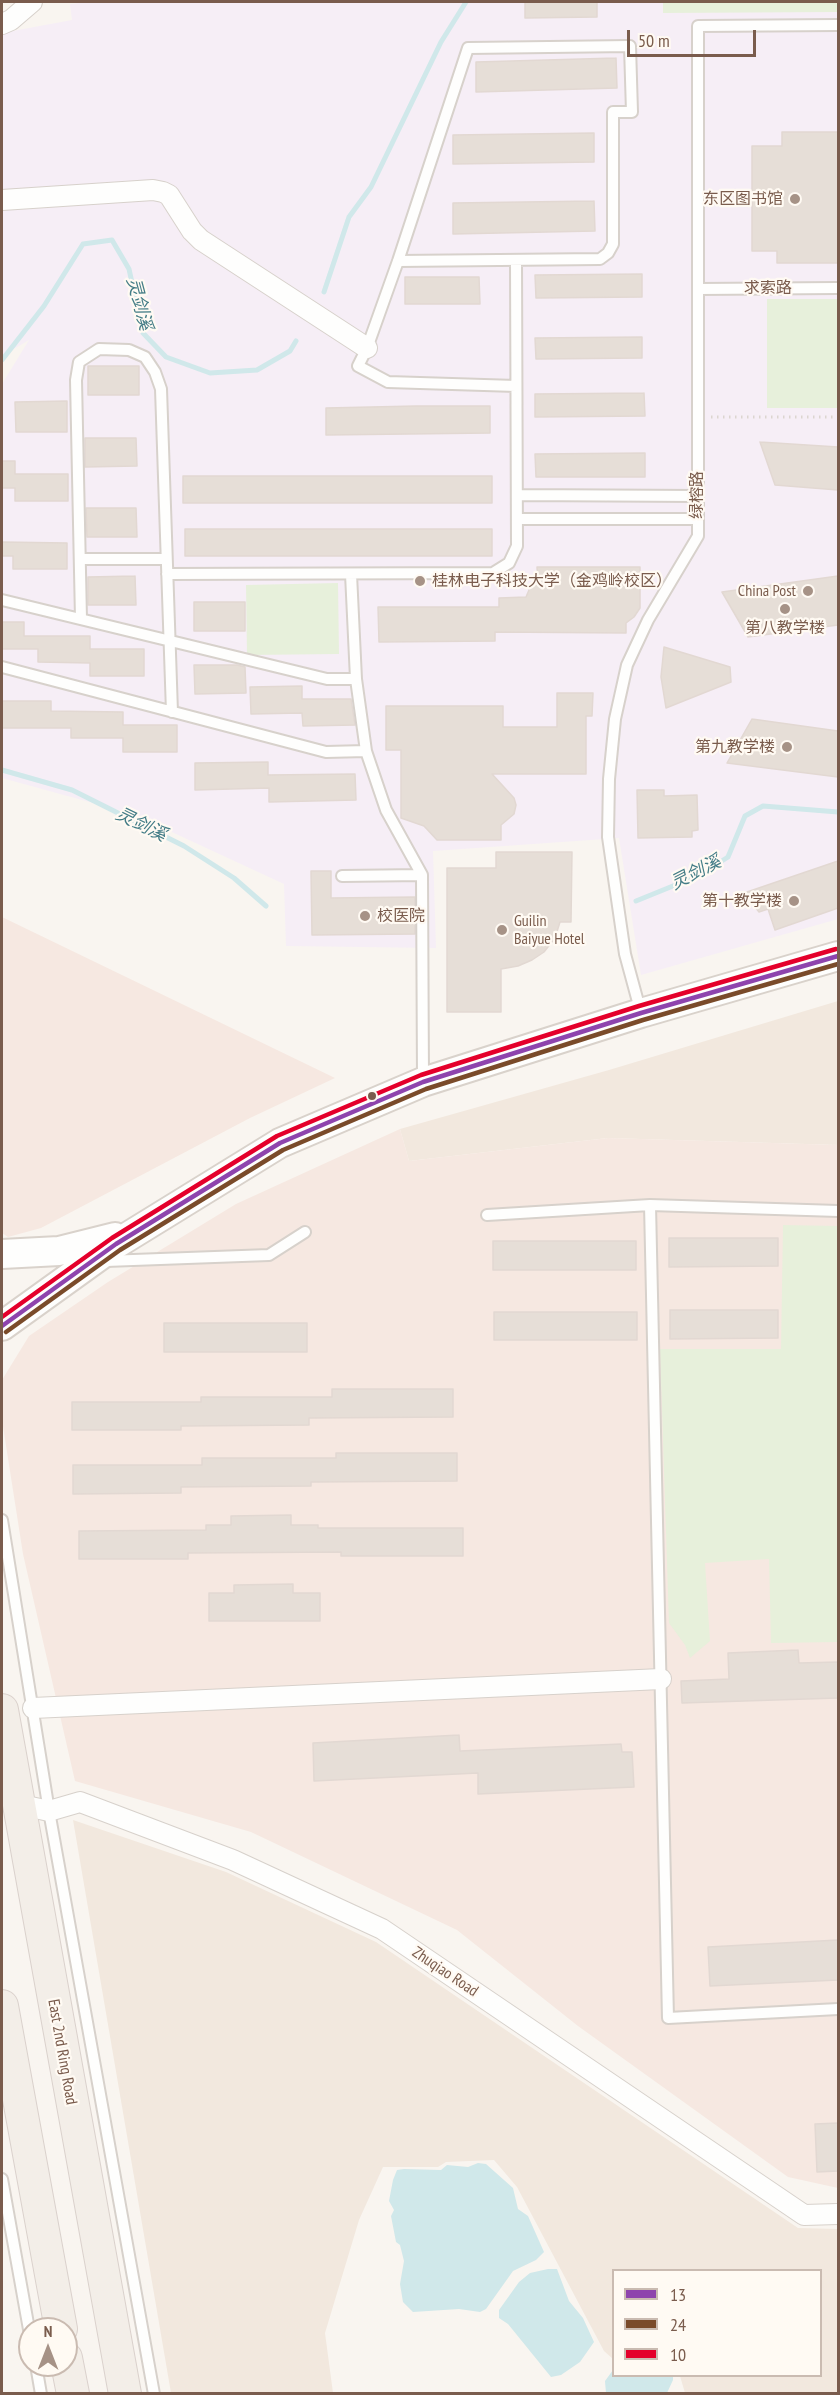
<!DOCTYPE html>
<meta charset="utf-8">
<style>
body{margin:0}
#map{position:relative;width:840px;height:2395px;overflow:hidden;background:#f9f5f0;font-family:"PT Sans Narrow",sans-serif}
canvas{display:block}
.frame{position:absolute;inset:0;border:3px solid #7a5c4d;pointer-events:none}
.legend{position:absolute;left:612px;top:2269px;width:210px;height:108px;box-sizing:border-box;background:#fffaf3;border:2px solid #cabbb1;margin:0;padding:8px 10px;list-style:none;font-size:18px;color:#7a5c4d}
.legend li{display:flex;align-items:center;gap:12px;height:30px}
.legend b{width:30px;border:2px solid #cabbb1}
.north{position:absolute;left:18px;top:2317px;width:60px;height:60px;box-sizing:border-box;background:#fffaf3;border:2px solid #cabbb1;border-radius:50%;rotate:0deg;font-size:16px;font-weight:700;line-height:24px;text-align:center;color:#7a5c4d}
.north::after{content:'';display:block;margin:auto;width:21px;height:27px;background:#a69286;clip-path:polygon(50% 0,100% 100%,50% 72%,0 100%)}
.scale{position:absolute;left:627px;top:30px;width:129px;height:27px;box-sizing:border-box;border:3px solid #7a5c4d;border-top:0;padding-left:8px;font-size:18px;line-height:21px;white-space:nowrap;color:#7a5c4d;-webkit-text-stroke:4px #fffaf3;paint-order:stroke}
</style>
<div id="map">
<canvas width="840" height="2395"></canvas>
<div class="frame"></div>
<ul class="legend">
<li><b style="height:8px;background:#8e44ad"></b>13</li>
<li><b style="height:8px;background:#7a4b2a"></b>24</li>
<li><b style="height:8px;background:#e4002b"></b>10</li>
</ul>
<div class="north">N</div>
<div class="scale">50 m</div>
</div>
<script>
const ctx = document.querySelector('canvas').getContext('2d');
ctx.lineJoin = 'round';
function fillPath(path, color) {
  ctx.fillStyle = color;
  ctx.fill(path, 'evenodd');
}
function shape(rows) {
  const path = new Path2D();
  for (const r of rows) {
    path.moveTo(r[0], r[1]);
    for (let i = 2; i < r.length; i += 2) path.lineTo(r[i], r[i + 1]);
  }
  return path;
}
function stroke(path, color, width, dash) {
  ctx.strokeStyle = color;
  ctx.lineWidth = width;
  ctx.lineCap = dash ? 'butt' : 'round';
  ctx.setLineDash(dash || []);
  ctx.stroke(path);
}
function write(font, color, halo, rows, align = 'center') {
  ctx.font = font + ' "PT Sans Narrow","Noto Sans SC",sans-serif';
  ctx.lineWidth = 4.5;
  ctx.setLineDash([]);
  ctx.textBaseline = 'middle';
  ctx.strokeStyle = halo;
  ctx.fillStyle = color;
  for (const [text, x, y, turn = 0] of rows) {
    ctx.save();
    ctx.translate(x, y);
    ctx.rotate((+turn || 0) * Math.PI / 180);
    ctx.textAlign = isNaN(turn) ? turn : align;
    if (halo) ctx.strokeText(text, 0, 0);
    ctx.fillText(text, 0, 0);
    ctx.restore();
  }
}
fillPath(shape([
 [838,1001,838,1145,608,1138,409,1161,400,1129,609,1070],
 [73,1820,226,1872,376,1942,798,2228,838,2229,838,2393,685,2393,680,2376,820,2376,820,2270,614,2270,613,2359,604,2351,517,2187,494,2160,446,2162,438,2167,383,2167,359,2220,325,2333,333,2393,171,2393]
]), '#f2e8de');
fillPath(shape([
 [2,917,335,1078,250,1118,41,1228,8,1237,2,1233],
 [400,1129,409,1161,608,1138,838,1145,838,2188,788,2177,578,2026,457,1930,251,1832,75,1781,23,1554,2,1420,2,1380,29,1336,108,1282,236,1204]
]), '#f6e8e1');
fillPath(shape([
 [89,2,838,2,838,919,641,975,619,838,433,851,436,948,286,946,284,884,133,814,2,778,2,384,29,340,2,356,2,33,72,20,70,4]
]), '#f6eef6');
fillPath(shape([
 [663,2,838,2,838,12,663,13],
 [767,299,838,299,838,408,767,408],
 [338,583,339,654,247,655,246,585],
 [783,1225,838,1226,838,1642,771,1643,769,1559,705,1563,710,1641,690,1658,685,1645,669,1623,660,1349,781,1349]
]), '#e7f0db');
fillPath(shape([
 [478,2163,486,2164,513,2188,518,2209,528,2216,544,2252,536,2260,513,2271,486,2309,480,2312,459,2309,413,2312,403,2302,400,2284,404,2261,400,2245,396,2242,391,2216,394,2210,389,2201,393,2180,397,2170,404,2169,441,2170,447,2165,468,2167],
 [548,2269,557,2269,569,2301,583,2318,594,2342,580,2362,561,2375,551,2377,508,2324,499,2318,499,2310,519,2282,530,2273],
 [613,2370,614,2376,673,2376,673,2380,667,2393,606,2393,605,2381]
]), '#d0e8ea');
stroke(shape([
 [324,292,349,217,371,187,441,42,466,2],
 [2,360,44,306,83,244,112,240,129,269,143,333,166,357,210,373,257,370,290,351,296,341],
 [2,770,72,790,184,846,234,878,266,906],
 [636,901,700,875,728,857,745,816,763,806,838,812]
]), '#d0e8ea', 5);
const building = shape([
 [525,2,597,2,597,17,525,18,525,2],
 [616,58,617,88,476,92,476,62,616,58],
 [782,132,838,132,838,263,777,263,777,251,752,251,752,146,782,146,782,132],
 [594,133,594,162,453,164,453,135,594,133],
 [594,201,595,231,453,234,453,203,594,201],
 [642,274,642,297,536,298,535,275,642,274],
 [405,277,479,277,480,304,405,304,405,277],
 [642,337,642,358,536,359,535,338,642,337],
 [88,366,139,366,139,395,88,395,88,366],
 [644,393,645,416,535,417,535,394,644,393],
 [67,401,67,432,16,432,15,402,67,401],
 [416,406,490,406,490,433,326,435,326,408,416,406],
 [85,438,136,438,137,466,85,467,85,438],
 [760,442,838,447,838,490,775,485,760,442],
 [645,453,645,477,536,477,535,454,645,453],
 [2,461,15,461,15,474,68,474,68,501,15,501,15,488,2,488,2,461],
 [183,476,492,476,492,503,183,503,183,476],
 [86,508,136,508,137,537,87,537,86,508],
 [185,529,492,529,492,556,185,556,185,529],
 [2,542,67,543,67,569,13,569,13,556,2,556,2,542],
 [537,567,640,567,640,608,634,617,626,623,626,633,495,632,495,641,379,642,378,607,499,607,499,598,526,597,529,590,538,583,537,567],
 [135,576,136,605,88,605,88,577,135,576],
 [838,576,838,625,748,637,722,592,838,576],
 [194,602,245,602,245,631,194,631,194,602],
 [2,622,24,622,24,636,90,636,90,649,144,649,144,676,90,676,90,663,38,662,38,649,2,649,2,622],
 [664,647,730,667,731,682,666,708,661,677,664,647],
 [194,665,237,665,245,667,246,693,195,694,194,665],
 [302,686,302,699,351,699,355,725,303,726,302,713,251,714,250,687,302,686],
 [557,693,593,693,592,716,586,716,586,774,492,774,514,798,516,805,514,814,501,825,501,840,437,840,424,826,401,818,401,750,386,750,386,706,503,706,503,727,557,727,557,693],
 [2,701,51,701,51,711,123,712,123,725,177,725,177,752,123,752,123,738,71,738,71,728,2,728,2,701],
 [752,719,838,731,838,777,727,763,752,719],
 [268,762,268,775,355,774,356,800,269,802,269,788,195,790,195,763,268,762],
 [637,790,664,790,664,796,697,795,698,830,692,831,692,837,638,838,637,790],
 [496,852,572,852,571,922,560,922,555,938,544,952,532,960,518,966,501,969,501,1012,447,1012,447,868,496,868,496,852],
 [838,861,838,908,775,930,768,909,759,912,744,893,838,861],
 [311,871,331,871,331,898,415,897,415,934,312,935,311,871],
 [669,1238,778,1238,778,1266,669,1267,669,1238],
 [493,1241,636,1241,636,1270,493,1270,493,1241],
 [670,1310,778,1310,778,1338,670,1339,670,1310],
 [494,1312,637,1312,637,1340,494,1340,494,1312],
 [164,1323,307,1323,307,1352,164,1352,164,1323],
 [332,1389,453,1389,453,1417,309,1418,309,1425,181,1426,181,1430,72,1430,72,1402,201,1402,201,1397,332,1397,332,1389],
 [336,1453,457,1453,457,1481,311,1482,311,1486,181,1487,181,1493,73,1494,73,1465,202,1465,202,1458,336,1458,336,1453],
 [291,1515,291,1525,318,1525,318,1528,463,1528,463,1556,341,1556,341,1552,188,1553,188,1559,79,1559,79,1531,206,1530,206,1525,231,1525,231,1516,291,1515],
 [293,1584,293,1593,320,1593,320,1621,209,1621,209,1593,234,1593,234,1585,293,1584],
 [798,1650,799,1663,838,1662,838,1698,682,1703,681,1681,729,1679,728,1653,798,1650],
 [459,1735,460,1751,621,1744,622,1752,632,1752,634,1787,478,1794,478,1773,314,1781,313,1743,459,1735],
 [838,1940,838,1980,710,1986,708,1947,838,1940],
 [838,2123,838,2171,817,2172,815,2124,838,2123]
]);
fillPath(building, '#e6ded7');
stroke(building, '#e2d8d2', 1.5);
const service = shape([
 [398,261,600,259,608,253,613,244,613,112,632,112,630,46,468,48,398,261,367,348,358,366,388,382,516,386],
 [698,289,838,288],
 [517,495,698,496],
 [517,519,697,519],
 [80,559,166,559],
 [167,574,493,573,509,563,517,546,516,261],
 [351,574,356,679,366,751,386,810,422,875,423,1079],
 [2,600,327,679,356,679],
 [81,619,76,380,79,362,99,349,129,350,145,357,155,372,161,389,172,712],
 [2,667,326,752,366,751],
 [342,876,422,875],
 [641,1013,625,954,608,837,609,779,615,719,627,665,648,620,698,536,698,26,838,25],
 [650,1205,668,2018,838,2009],
 [487,1215,650,1205,838,1211],
 [106,1261,269,1255,305,1232],
 [2,1520,49,1811,154,2394],
 [2,2179,30,2335],
 [36,2365,41,2394]
]);
const minor = shape([
 [2,24,11,20,32,2],
 [2,200,153,190,163,192,169,195,192,231,201,240,367,348],
 [33,1708,661,1679],
 [17,1804,49,1811,80,1802,233,1860,382,1929,804,2215,838,2214]
]);
const secondary = shape([
 [2,1254,59,1251,115,1237],
 [2,1326,116,1244,280,1143,423,1082,641,1013,838,956]
]);
const primary = shape([
 [2,1710,125,2394],
 [2,2006,61,2329],
 [66,2358,73,2394]
]);
stroke(service, '#d7d1cb', 14);
stroke(minor, '#d7d1cb', 22);
stroke(secondary, '#d9d2cb', 32);
stroke(primary, '#dad1cc', 34);
stroke(shape([
 [711,417,838,417]
]), '#dcd5d0', 3, [1.5, 4.5]);
stroke(service, '#fefefd', 10);
stroke(minor, '#fefefd', 20);
stroke(secondary, '#fefefd', 28);
stroke(primary, '#f3eee8', 32);
stroke(shape([
 [2,1326,116,1244,280,1143,423,1082,641,1013,838,956]
]), '#8e44ad', 4.5);
stroke(shape([
 [6,1332,120,1250,283,1150,426,1089,643,1020,838,964]
]), '#7a4b2a', 4.5);
stroke(shape([
 [2,1317,112,1238,277,1136,421,1075,639,1006,836,949]
]), '#e4002b', 4.5);
for (const [x, y, r, color] of [
 [795,199,6,"#a69286"],
 [420,581,6,"#a69286"],
 [808,591,6,"#a69286"],
 [785,609,6,"#a69286"],
 [787,747,6,"#a69286"],
 [794,901,6,"#a69286"],
 [365,916,6,"#a69286"],
 [502,930,6,"#a69286"],
 [372,1096,5,"#7a5c4d"]
]) {
  const dot = new Path2D();
  dot.arc(x, y, r, 0, 2 * Math.PI);
  ctx.fillStyle = color;
  ctx.fill(dot);
  stroke(dot, '#fffaf3', 2);
}
write('16px', '#7a5c4d', '#fffaf3', [
 ["东区图书馆",783,199],
 ["桂林电子科技大学（金鸡岭校区）",432,581,"left"],
 ["China Post",796,591],
 ["第八教学楼",785,628,"center"],
 ["第九教学楼",775,747],
 ["第十教学楼",782,901],
 ["校医院",377,916,"left"],
 ["Guilin",514,921,"left"],
 ["Baiyue Hotel",514,939,"left"]
], 'right');
write('16px', '#7a5c4d', '#fffaf3', [
 ["求索路",768,288],
 ["绿榕路",697,495,-90],
 ["Zhuqiao Road",445,1972,34],
 ["East 2nd Ring Road",62,2052,80]
]);
write('italic 18px', '#437c86', '#fffaf3', [
 ["灵剑溪",139,304,75],
 ["灵剑溪",141,825,26],
 ["灵剑溪",696,873,-27]
]);
</script>
